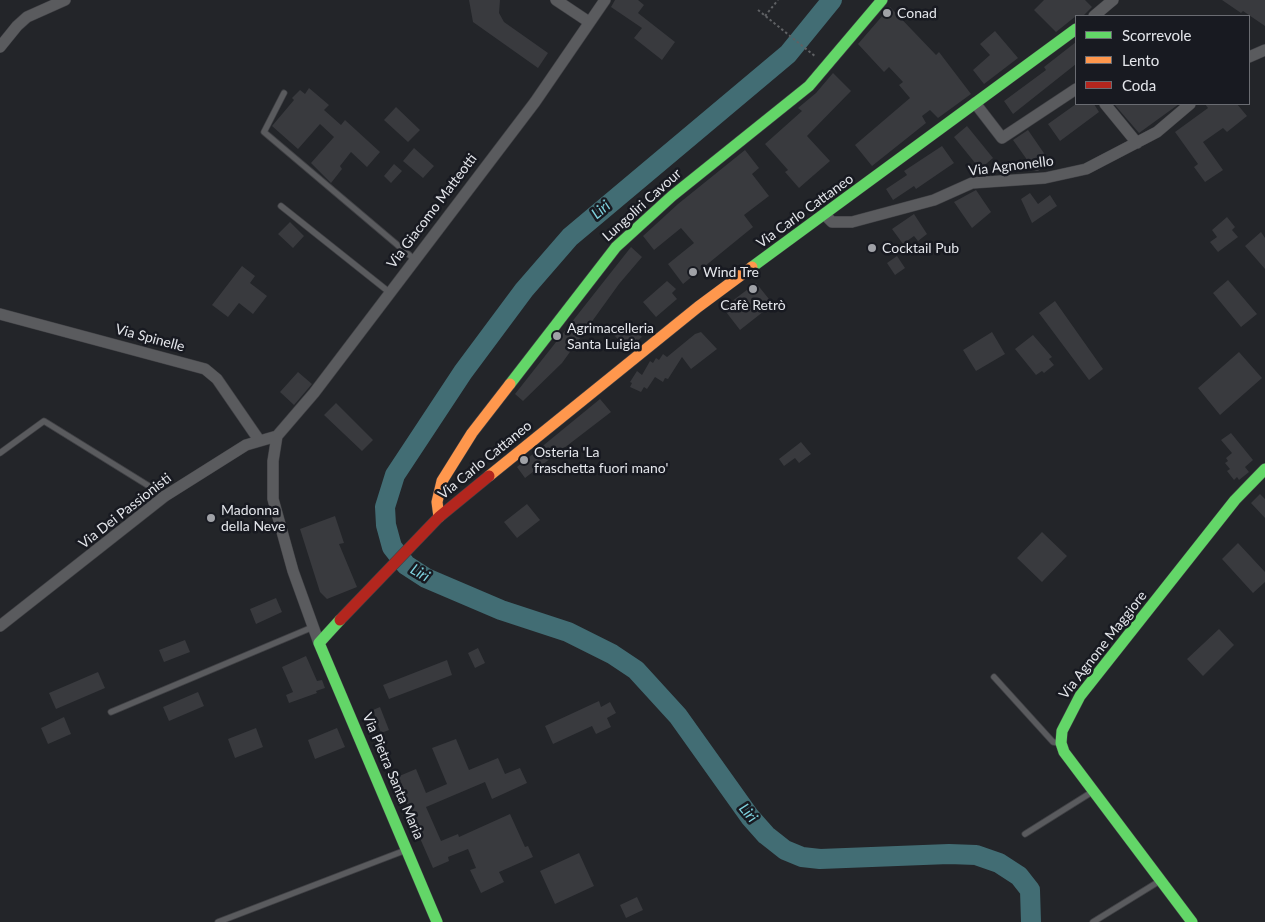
<!DOCTYPE html>
<meta charset="utf-8">
<style>
body{margin:0}
#map{position:relative;width:1265px;height:922px;overflow:hidden;background:#232529;font-family:Lato,sans-serif}
canvas{display:block}
.legend{position:absolute;left:1075px;top:15px;width:175px;height:90px;box-sizing:border-box;background:#181a21;border:1px solid #6a6c72;margin:0;padding:6px 9px;list-style:none;font-size:15px;color:#e4e6eb}
.legend li{display:flex;align-items:center;gap:10px;height:25px}
.legend b{width:25px;border:1px solid #6a6c72}
</style>
<div id="map">
<canvas width="1265" height="922"></canvas>
<ul class="legend">
<li><b style="height:6px;background:#63d668"></b>Scorrevole</li>
<li><b style="height:6px;background:#ff974d"></b>Lento</li>
<li><b style="height:6px;background:#b3261e"></b>Coda</li>
</ul>
</div>
<script>
const ctx = document.querySelector('canvas').getContext('2d');
ctx.lineJoin = 'round';
function shape(rows) {
  const path = new Path2D();
  for (const r of rows) {
    path.moveTo(r[0], r[1]);
    for (let i = 2; i < r.length; i += 2) path.lineTo(r[i], r[i + 1]);
  }
  return path;
}
function stroke(path, color, width, dash) {
  ctx.strokeStyle = color;
  ctx.lineWidth = width;
  ctx.lineCap = dash ? 'butt' : 'round';
  ctx.setLineDash(dash || []);
  ctx.stroke(path);
}
function fillPath(path, color) {
  ctx.fillStyle = color;
  ctx.fill(path, 'evenodd');
}
function write(font, color, halo, rows, align = 'center') {
  ctx.font = font + ' Lato,sans-serif';
  ctx.lineWidth = 5;
  ctx.setLineDash([]);
  ctx.textBaseline = 'middle';
  ctx.strokeStyle = halo;
  ctx.fillStyle = color;
  for (const [text, x, y, turn = 0] of rows) {
    ctx.save();
    ctx.translate(x, y);
    ctx.rotate((+turn || 0) * Math.PI / 180);
    ctx.textAlign = isNaN(turn) ? turn : align;
    if (halo) ctx.strokeText(text, 0, 0);
    ctx.fillText(text, 0, 0);
    ctx.restore();
  }
}
stroke(shape([
 [832,0,788,54,570,237,524,290,463,372,395,475,385,507,386,525,392,547,406,565,426,578,501,610,568,632,612,654,636,670,678,716,750,817,766,835,785,850,802,857,820,859,949,854,976,855,999,863,1019,876,1030,890,1031,922]
]), '#426d74', 20);
fillPath(shape([
 [469,0,500,0,499,13,504,22,548,53,538,68,473,22],
 [615,0,638,0,644,5,638,13,675,42,662,60,634,38,642,28,611,7],
 [1044,0,1085,0,1092,7,1083,16,1076,16,1056,32,1034,10],
 [1222,0,1265,0,1265,26,1243,11,1241,13],
 [890,7,936,55,939,52,971,94,938,118,930,110,922,116,926,123,872,166,855,145,910,98,899,85,903,82,889,67,884,72,858,44],
 [995,31,1018,58,984,84,973,70,990,55,980,44],
 [1076,42,1076,64,1013,114,1004,101,1046,70,1044,67],
 [833,73,851,91,807,136,830,161,799,188,785,172,788,170,765,144,802,111,798,108,816,93],
 [309,88,329,105,324,110,341,125,345,120,380,152,367,167,351,152,340,166,342,169,331,183,311,163,334,137,320,124,298,149,272,126,294,100,292,98,300,90,305,94],
 [1076,104,1094,104,1099,112,1060,141,1048,124],
 [1114,104,1179,104,1139,133],
 [1205,104,1237,104,1247,116,1227,132,1223,128,1203,142,1223,170,1205,182,1194,167,1198,164,1175,132,1208,108],
 [396,107,420,130,408,142,384,120],
 [967,126,993,158,980,169,954,137],
 [1028,130,1050,162,1038,171,1035,171,1013,140],
 [942,146,954,163,916,189,914,186,893,200,886,189,907,175,904,171],
 [414,148,434,166,423,178,403,161],
 [745,150,759,168,752,174,769,196,744,215,753,227,683,284,668,264,694,243,681,228,654,250,643,236,678,204],
 [394,164,402,171,391,183,384,176],
 [976,190,991,212,972,228,954,202],
 [1030,193,1038,204,1050,195,1057,206,1032,223,1021,199],
 [914,214,927,234,918,241,914,236,903,244,892,229],
 [1227,217,1235,227,1232,230,1238,237,1218,252,1210,242,1217,237,1212,230],
 [290,222,304,236,293,248,278,234],
 [1261,232,1265,238,1265,269,1245,246],
 [631,247,642,257,619,284,562,363,523,401,515,394],
 [897,256,905,268,895,275,887,263],
 [242,266,255,276,250,283,267,296,253,314,239,303,228,317,212,305],
 [1228,280,1257,314,1241,327,1213,293],
 [667,281,676,289,672,293,677,299,656,317,643,302],
 [756,283,773,304,740,330,723,308],
 [1055,301,1103,369,1089,380,1039,313],
 [629,322,642,337,627,349,614,335],
 [701,332,717,349,691,369,682,357,668,379,665,378,663,382,655,377,647,389,644,387,641,392,630,387,632,383,630,382,637,371,642,375,650,361,653,363,656,358,659,360,663,354,667,357,695,334],
 [992,332,1005,354,976,371,963,350],
 [1033,335,1052,357,1049,359,1054,365,1044,373,1042,371,1036,375,1015,349],
 [1239,352,1262,378,1220,415,1198,388],
 [298,372,312,384,294,405,280,392],
 [600,399,611,412,525,478,517,467],
 [336,403,373,440,362,451,324,415],
 [1231,433,1253,460,1245,467,1249,472,1239,480,1237,477,1234,480,1227,471,1230,469,1225,463,1228,461,1226,458,1232,453,1221,440],
 [801,442,811,454,799,463,795,458,784,466,779,459],
 [1260,494,1265,499,1265,518,1251,503],
 [527,504,540,520,517,538,504,522],
 [335,516,344,543,339,544,357,587,327,599,320,592,300,529],
 [1042,532,1067,556,1042,582,1017,558],
 [1238,543,1265,572,1265,582,1253,593,1222,559],
 [276,598,282,612,256,624,250,609],
 [1219,629,1234,645,1203,676,1187,659],
 [185,640,190,652,164,662,159,650],
 [478,648,485,663,475,668,468,653],
 [306,656,317,681,322,680,325,688,316,691,317,693,289,703,286,695,293,692,282,667],
 [447,660,452,675,389,699,383,685],
 [98,672,105,688,56,709,49,693],
 [198,692,204,706,169,721,163,707],
 [599,701,601,707,610,702,616,713,607,718,611,727,596,734,592,726,553,744,545,726],
 [380,707,389,730,381,733,373,710],
 [64,717,71,734,48,744,41,728],
 [256,728,263,747,235,758,228,739],
 [337,728,345,747,315,759,308,740],
 [456,739,469,770,498,758,505,774,520,768,527,783,492,799,485,782,426,807,441,841,458,834,459,837,510,814,525,847,528,846,533,857,499,872,504,882,481,893,470,870,476,868,468,849,448,857,449,861,433,868,416,829,397,777,416,769,426,793,447,784,432,748],
 [579,853,594,886,555,904,540,871],
 [637,897,643,910,626,918,620,905]
]), '#393a3e');
const lane = shape([
 [284,93,264,132,414,259],
 [281,206,389,292],
 [0,453,44,421,165,496],
 [994,677,1053,742,1059,743],
 [111,712,313,627],
 [1025,834,1092,792],
 [218,922,406,850],
 [1093,922,1158,882]
]);
const street = shape([
 [556,0,589,22],
 [1094,16,1113,0],
 [0,47,17,26,27,17,65,0],
 [1249,57,1265,50],
 [975,103,1002,138,1076,89],
 [1105,104,1137,143],
 [825,215,832,222,852,222,934,200,972,183,1045,178,1086,169,1157,132,1190,104],
 [0,314,205,369,217,379,259,440],
 [277,436,314,393,535,102,605,0],
 [277,436,273,461,273,499,293,571,319,643],
 [0,626,165,496,246,445,277,436]
]);
const fast = shape([
 [752,267,1076,29],
 [510,384,616,247,672,196,809,86,882,0],
 [340,620,319,643,437,922],
 [1192,922,1064,752,1061,743,1062,731,1080,696,1235,500,1265,469]
]);
const slow = shape([
 [489,476,698,307,752,267],
 [439,517,437,502,442,481,472,433,510,384]
]);
const jam = shape([
 [340,620,439,517,489,476]
]);
stroke(lane, '#404145', 7);
stroke(street, '#404145', 12);
stroke(fast, '#404145', 12);
stroke(slow, '#404145', 12);
stroke(jam, '#404145', 12);
stroke(shape([
 [758,10,816,57],
 [765,16,778,0]
]), '#5f6164', 2, [2.5, 2.5]);
stroke(lane, '#5a5b5e', 5.5);
stroke(street, '#5a5b5e', 11);
stroke(fast, '#63d668', 11);
stroke(slow, '#ff974d', 11);
stroke(jam, '#b3261e', 11);
for (const [x, y, r, color] of [
 [887,13,5,"#a0a2a7"],
 [872,248,5,"#a0a2a7"],
 [693,272,5,"#a0a2a7"],
 [753,289,5,"#a0a2a7"],
 [557,336,5,"#a0a2a7"],
 [524,460,5,"#a0a2a7"],
 [211,518,5,"#a0a2a7"]
]) {
  const dot = new Path2D();
  dot.arc(x, y, r, 0, 2 * Math.PI);
  ctx.fillStyle = color;
  ctx.fill(dot);
  stroke(dot, '#181a21', 2);
}
write('14px', '#e4e6eb', '#181a21', [
 ["Conad",897,13],
 ["Cocktail Pub",882,248],
 ["Wind Tre",703,272],
 ["Cafè Retrò",753,305,"center"],
 ["Agrimacelleria",567,328],
 ["Santa Luigia",567,344],
 ["Osteria 'La",534,452],
 ["fraschetta fuori mano'",534,468],
 ["Madonna",221,510],
 ["della Neve",221,526]
], 'left');
write('14px', '#e4e6eb', '#181a21', [
 ["Via Agnonello",1011,166,-7],
 ["Lungoliri Cavour",642,205,-42],
 ["Via Giacomo Matteotti",432,211,-53],
 ["Via Carlo Cattaneo",805,211,-36],
 ["Via Spinelle",150,338,15],
 ["Via Carlo Cattaneo",485,460,-39],
 ["Via Dei Passionisti",125,511,-38],
 ["Via Agnone Maggiore",1103,645,-52],
 ["Via Pietra Santa Maria",393,776,67]
]);
write('italic 15px', '#7ed1dd', '#181a21', [
 ["Liri",601,210,-40],
 ["Liri",420,573,31],
 ["Liri",748,813,50]
]);
</script>
